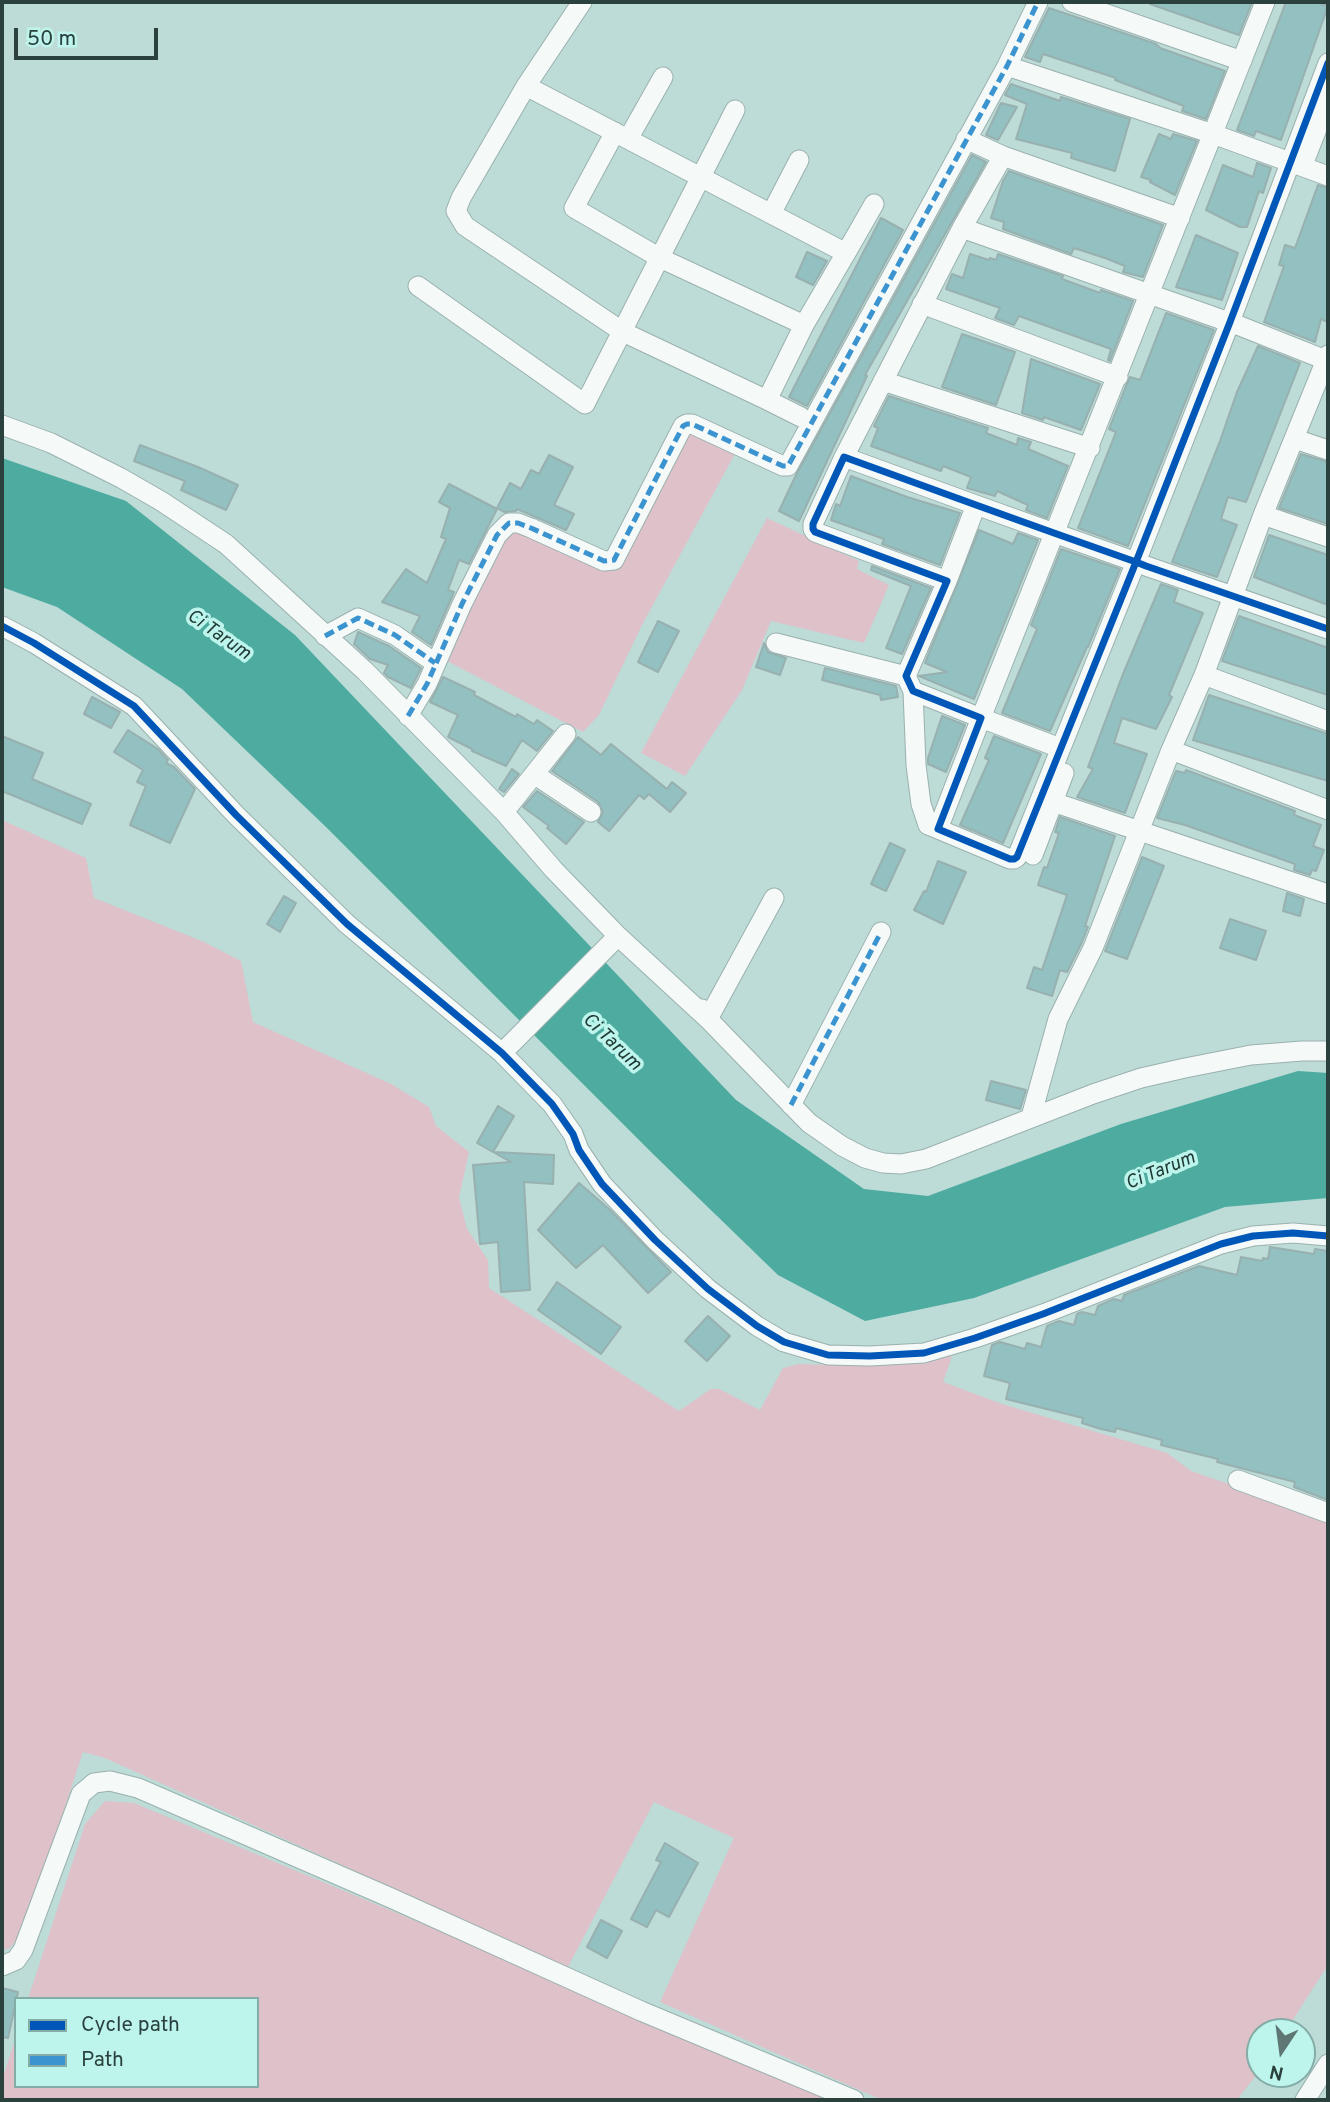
<!DOCTYPE html>
<style>
body{margin:0}
#map{position:relative;width:1330px;height:2102px;overflow:hidden;background:#bddbd7;font-family:Overpass,sans-serif}
canvas{display:block}
.frame{position:absolute;inset:0;border:4px solid #2b413e;pointer-events:none}
.legend{position:absolute;left:14px;top:1997px;width:245px;height:91px;box-sizing:border-box;background:#bdf5ec;border:2px solid #83ada6;margin:0;padding:9px 12px;list-style:none;font-size:21px;color:#2b413e}
.legend li{display:flex;align-items:center;gap:14px;height:35px}
.legend b{width:35px;border:2px solid #83ada6}
.north{position:absolute;left:1246px;top:2018px;width:70px;height:70px;box-sizing:border-box;background:#bdf5ec;border:2px solid #83ada6;border-radius:50%;rotate:193deg;font-size:19px;font-weight:700;line-height:28px;text-align:center;color:#2b413e}
.north::after{content:'';display:block;margin:auto;width:24px;height:32px;background:#5e7774;clip-path:polygon(50% 0,100% 100%,50% 72%,0 100%)}
.scale{position:absolute;left:14px;top:28px;width:144px;height:32px;box-sizing:border-box;border:4px solid #2b413e;border-top:0;padding-left:9px;font-size:21px;line-height:24px;white-space:nowrap;color:#2b413e;-webkit-text-stroke:5px #bdf5ec;paint-order:stroke}
</style>
<div id="map">
<canvas width="1330" height="2102"></canvas>
<div class="frame"></div>
<ul class="legend">
<li><b style="height:9px;background:#0057b8"></b>Cycle path</li>
<li><b style="height:9px;background:#3b94d0"></b>Path</li>
</ul>
<div class="north">N</div>
<div class="scale">50 m</div>
</div>
<script>
const ctx = document.querySelector('canvas').getContext('2d');
ctx.lineJoin = 'round';
function fillPath(path, color) {
  ctx.fillStyle = color;
  ctx.fill(path, 'evenodd');
}
function shape(rows) {
  const path = new Path2D();
  for (const r of rows) {
    path.moveTo(r[0], r[1]);
    for (let i = 2; i < r.length; i += 2) path.lineTo(r[i], r[i + 1]);
  }
  return path;
}
function stroke(path, color, width, dash) {
  ctx.strokeStyle = color;
  ctx.lineWidth = width;
  ctx.lineCap = dash ? 'butt' : 'round';
  ctx.setLineDash(dash || []);
  ctx.stroke(path);
}
function write(font, color, halo, rows, align = 'center') {
  ctx.font = font + ' Overpass,sans-serif';
  ctx.lineWidth = 7;
  ctx.setLineDash([]);
  ctx.textBaseline = 'middle';
  ctx.strokeStyle = halo;
  ctx.fillStyle = color;
  for (const [text, x, y, turn = 0] of rows) {
    ctx.save();
    ctx.translate(x, y);
    ctx.rotate((+turn || 0) * Math.PI / 180);
    ctx.textAlign = isNaN(turn) ? turn : align;
    if (halo) ctx.strokeText(text, 0, 0);
    ctx.fillText(text, 0, 0);
    ctx.restore();
  }
}
fillPath(shape([
 [689,429,736,452,642,625,599,715,583,732,447,661,483,576,511,527,613,567],
 [767,518,859,561,857,569,889,585,864,643,771,621,742,690,685,776,641,753],
 [2,820,86,858,94,898,204,942,241,961,253,1022,391,1084,429,1107,436,1126,469,1152,459,1197,467,1229,488,1260,489,1288,679,1411,711,1389,719,1389,760,1410,783,1368,799,1364,863,1366,952,1356,943,1382,1002,1404,1167,1453,1191,1471,1328,1518,1328,1965,1285,2032,1260,2032,1260,2070,1237,2100,882,2100,660,2002,734,1838,654,1802,568,1967,105,1758,83,1752,43,1874,20,1935,10,1948,2,1950],
 [105,1801,134,1803,844,2100,2,2100,2,2080,16,2037,16,2086,257,2086,257,1999,28,1999,85,1824]
]), '#dfc1c9');
fillPath(shape([
 [2,458,126,501,295,635,736,1100,864,1189,928,1196,1121,1124,1298,1071,1328,1073,1328,1198,1225,1207,974,1298,865,1321,778,1275,654,1155,326,827,182,689,57,607,2,587]
]), '#4daba0');
const building = shape([
 [1150,2,1252,2,1239,35,1150,4,1150,2],
 [1286,2,1316,2,1328,6,1281,140,1256,131,1254,136,1237,130,1286,2],
 [1049,8,1156,44,1160,48,1225,71,1206,119,1182,111,1184,106,1115,80,1116,78,1043,54,1040,62,1025,57,1049,8],
 [1011,84,1060,101,1061,97,1130,119,1115,171,1071,158,1072,153,1016,139,1027,104,1005,95,1011,84],
 [1001,103,1017,107,998,140,986,135,1001,103],
 [1159,134,1171,139,1173,134,1197,141,1175,195,1150,182,1151,180,1141,177,1159,134],
 [972,155,986,162,865,375,867,376,799,521,779,511,796,475,972,155],
 [1257,163,1271,168,1263,193,1259,191,1247,227,1240,227,1206,210,1223,165,1253,177,1257,163],
 [1009,171,1163,225,1143,277,1123,272,1125,266,1105,258,1074,248,1071,254,1003,229,1004,222,991,218,1003,181,1009,171],
 [1318,185,1328,188,1328,322,1321,319,1315,342,1264,322,1284,266,1279,265,1285,245,1295,248,1318,185],
 [881,218,903,230,807,406,789,397,881,218],
 [1196,235,1238,253,1222,300,1176,287,1196,235],
 [807,252,827,261,813,285,796,277,807,252],
 [970,254,989,260,990,258,996,260,998,254,1063,276,1062,279,1100,293,1101,290,1133,301,1110,361,1108,360,1111,349,1019,316,1014,325,995,318,1000,308,946,289,952,274,963,278,970,254],
 [1166,313,1214,330,1128,546,1078,528,1116,432,1109,429,1126,386,1130,377,1140,380,1166,313],
 [962,334,1015,352,996,405,942,387,962,334],
 [1258,346,1300,363,1246,502,1228,497,1221,519,1237,525,1217,577,1172,562,1220,441,1237,392,1258,346],
 [1031,359,1100,384,1081,430,1044,417,1043,420,1022,413,1031,359],
 [889,396,988,428,986,433,1017,445,1018,438,1031,442,1028,449,1068,466,1047,518,1026,510,1028,505,997,491,995,496,967,488,971,477,943,466,941,471,871,446,878,428,874,426,889,396],
 [140,445,198,467,238,485,226,510,181,490,185,481,134,461,140,445],
 [1301,454,1328,462,1328,524,1279,508,1301,454],
 [549,455,573,467,554,505,574,514,566,530,517,509,516,511,504,512,497,508,510,483,521,489,531,470,539,474,549,455],
 [851,476,907,497,960,513,940,565,882,544,884,539,831,520,836,504,840,506,851,476],
 [449,484,497,509,469,564,459,560,448,590,454,592,431,645,412,632,420,616,382,602,406,569,427,583,446,539,441,537,450,508,439,502,449,484],
 [979,530,1013,544,1018,533,1038,540,974,699,919,676,947,672,925,663,979,530],
 [1269,535,1328,555,1328,605,1254,577,1269,535],
 [1061,549,1120,569,1088,647,1087,647,1050,731,1002,713,1037,629,1031,625,1061,549],
 [872,566,931,588,902,654,886,648,911,586,871,570,872,566],
 [1161,584,1178,590,1174,602,1203,613,1169,695,1172,697,1156,729,1122,718,1114,743,1147,754,1125,813,1077,797,1093,769,1088,767,1123,674,1161,584],
 [1239,616,1328,648,1328,695,1222,661,1239,616],
 [658,621,679,631,658,672,638,662,658,621],
 [358,632,389,646,421,668,411,688,388,677,384,673,388,665,370,659,354,644,358,632],
 [764,643,768,652,786,658,780,675,756,667,764,643],
 [825,668,896,686,898,697,881,700,880,695,822,680,825,668],
 [443,677,475,692,474,695,516,717,517,714,534,724,537,720,553,731,537,751,522,740,506,766,472,751,472,749,448,737,458,715,430,702,443,677],
 [1209,695,1328,734,1328,781,1193,740,1209,695],
 [92,697,120,712,111,728,84,714,92,697],
 [942,716,965,725,946,772,928,764,928,758,942,716],
 [128,730,158,749,168,760,166,763,174,767,195,789,170,843,130,825,146,786,137,782,143,770,114,752,128,730],
 [2,736,43,753,32,779,91,804,82,824,2,791,2,736],
 [994,736,1041,754,1003,843,960,825,989,760,985,758,994,736],
 [578,737,601,755,611,744,667,789,672,782,686,793,670,812,649,794,644,799,639,795,609,831,598,822,603,812,598,802,552,771,578,737],
 [512,769,519,774,504,792,499,789,512,769],
 [1186,770,1295,811,1294,815,1321,825,1313,846,1324,850,1316,871,1312,870,1310,875,1294,870,1295,864,1185,825,1157,818,1176,771,1185,773,1186,770],
 [537,791,584,822,566,844,547,828,549,826,523,807,537,791],
 [1060,817,1115,836,1085,926,1088,927,1082,942,1067,972,1060,970,1052,996,1027,988,1034,967,1042,970,1067,895,1038,885,1044,867,1047,868,1059,833,1055,832,1060,817],
 [890,843,905,850,886,891,871,884,890,843],
 [1142,857,1164,866,1127,959,1105,951,1142,857],
 [938,861,966,872,943,924,914,910,924,891,926,892,938,861],
 [1287,893,1304,899,1300,916,1283,911,1287,893],
 [284,896,296,903,280,932,267,924,284,896],
 [1230,919,1266,931,1256,960,1220,948,1230,919],
 [991,1081,1026,1090,1020,1109,986,1100,991,1081],
 [498,1106,514,1116,493,1152,477,1143,498,1106],
 [493,1152,554,1155,553,1184,524,1182,530,1290,501,1292,498,1242,480,1244,473,1165,511,1162,493,1152],
 [579,1183,609,1209,671,1272,648,1293,603,1245,576,1268,538,1230,579,1183],
 [1270,1247,1314,1254,1315,1249,1328,1251,1328,1500,1294,1487,1295,1482,1217,1462,1218,1459,1161,1445,1162,1440,1116,1428,1115,1432,1101,1429,1082,1423,1083,1418,1006,1399,1010,1383,984,1376,992,1345,1000,1342,1025,1349,1027,1343,1041,1347,1047,1326,1059,1321,1074,1325,1077,1314,1082,1312,1095,1315,1098,1306,1114,1299,1122,1301,1124,1295,1199,1266,1237,1275,1241,1257,1262,1261,1263,1258,1268,1259,1270,1247],
 [557,1282,621,1327,601,1354,538,1310,557,1282],
 [708,1316,730,1336,707,1361,685,1341,708,1316],
 [665,1843,698,1863,669,1917,656,1910,647,1927,631,1919,661,1862,656,1860,665,1843],
 [601,1920,622,1931,607,1958,587,1947,601,1920],
 [2,1988,18,1992,8,2038,2,2037,2,1988]
]);
fillPath(building, '#93c0c0');
stroke(building, '#98b0af', 2);
const street = shape([
 [1072,2,1242,61],
 [1328,63,1230,322,1136,562,1017,857,1014,859,1010,859,938,829,981,718,913,691,906,676,947,581,815,532,813,529,813,524,844,457,976,505,1054,533,1136,562,1146,566,1328,629],
 [1007,66,1213,134,1328,176],
 [526,86,846,253,804,325,767,400,623,332,465,226,456,211,461,198,526,86,582,2],
 [615,132,574,208,660,258,804,325],
 [628,139,663,77],
 [966,139,1003,156],
 [1304,162,1328,101],
 [771,214,799,160],
 [962,228,1003,156,1180,218],
 [846,253,874,204],
 [418,286,585,404,735,110],
 [922,304,1118,377],
 [883,381,1090,448],
 [767,400,801,417],
 [2,425,51,443,121,478,161,501,226,544,365,671,504,812,554,870,618,936,708,1019,809,1123,842,1146,865,1158,883,1163,901,1164,926,1159,1093,1094,1141,1078,1185,1068,1251,1055,1302,1051,1328,1051],
 [1295,439,1328,450],
 [844,457,962,228,1240,326,1328,361],
 [1263,515,1328,537],
 [947,581,976,505],
 [2,626,34,643,134,706,236,815,347,924,502,1053,552,1104,573,1134,579,1150,602,1184,655,1240,708,1289,757,1326,784,1342,828,1355,870,1356,924,1353,975,1338,1043,1314,1221,1244,1253,1236,1293,1233,1328,1236],
 [325,636,358,618,395,635,435,663],
 [776,643,906,676],
 [1204,675,1328,721],
 [913,691,916,765,921,804,928,825,938,829],
 [408,716,427,684,462,604,497,535,509,523,518,523,531,528,604,561,614,560,683,426,687,424,692,424,783,466,788,466,1007,66,1038,2],
 [1060,748,981,718,1265,2],
 [1171,750,1328,810],
 [534,774,591,812],
 [1041,798,1328,894],
 [504,812,566,734],
 [1033,855,1064,773],
 [702,1009,708,1019,774,898],
 [502,1053,618,936],
 [791,1105,881,932],
 [1031,1117,1058,1019,1093,948,1171,750,1204,675,1263,515,1328,355],
 [1238,1480,1328,1513],
 [2,1966,16,1960,23,1950,81,1794,94,1783,110,1781,138,1788,391,1898,641,2011,854,2100],
 [1305,2100,1328,2064]
]);
stroke(street, '#9ab1ae', 21);
stroke(street, '#f5faf9', 19);
stroke(shape([
 [325,636,358,618,395,635,435,663],
 [408,716,427,684,462,604,497,535,509,523,518,523,531,528,604,561,614,560,683,426,687,424,692,424,783,466,788,466,1007,66,1038,2],
 [791,1105,881,932]
]), '#3b94d0', 5, [10, 5]);
stroke(shape([
 [1328,63,1230,322,1136,562,1017,857,1014,859,1010,859,938,829,981,718,913,691,906,676,947,581,815,532,813,529,813,524,844,457,976,505,1054,533,1136,562,1146,566,1328,629],
 [2,626,34,643,134,706,236,815,347,924,502,1053,552,1104,573,1134,579,1150,602,1184,655,1240,708,1289,757,1326,784,1342,828,1355,870,1356,924,1353,975,1338,1043,1314,1221,1244,1253,1236,1293,1233,1328,1236]
]), '#0057b8', 7);
write('italic 19px', '#203935', '#bdf5ec', [
 ["Ci Tarum",218,636,35],
 ["Ci Tarum",611,1043,44],
 ["Ci Tarum",1161,1172,-22]
]);
</script>
